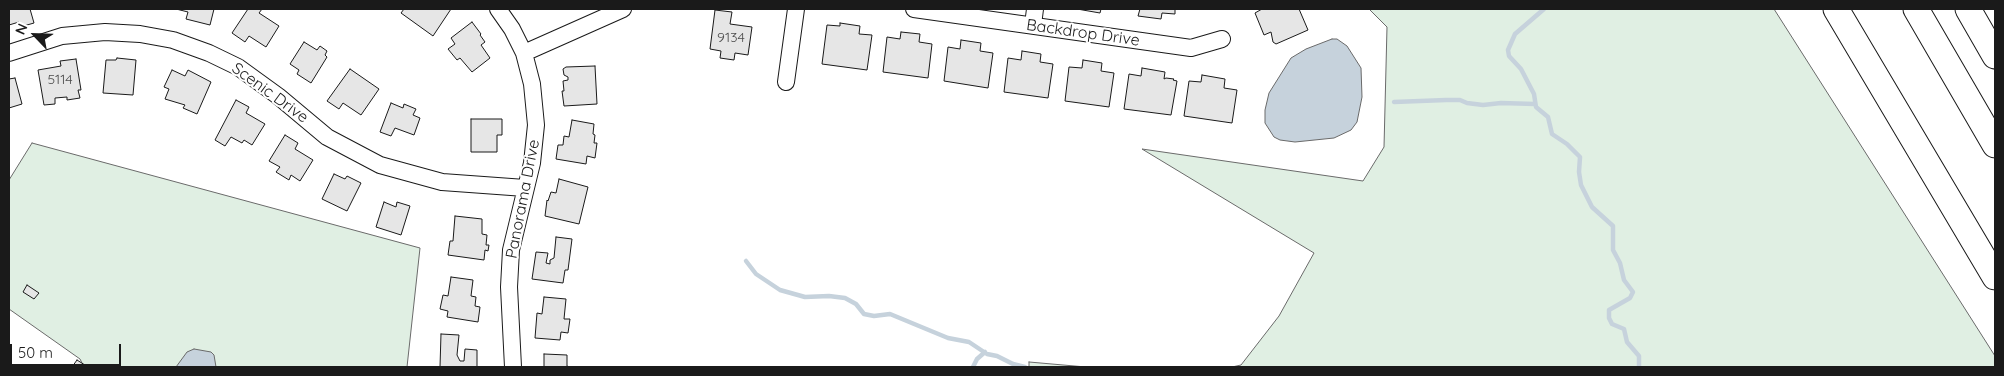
<!DOCTYPE html>
<style>
body{margin:0}
#map{position:relative;width:2004px;height:376px;overflow:hidden;background:#fff;font-family:Quicksand,sans-serif}
canvas{display:block}
.frame{position:absolute;inset:0;border:10px solid #1a1a1a;pointer-events:none}
.north{position:absolute;left:10px;top:10px;width:50px;height:50px;-webkit-text-stroke:4px #fff;paint-order:stroke;rotate:294deg;font-size:14px;font-weight:700;line-height:20px;text-align:center;color:#1a1a1a}
.north::after{content:'';display:block;margin:auto;width:18px;height:22px;background:#1a1a1a;clip-path:polygon(50% 0,100% 100%,50% 72%,0 100%)}
.scale{position:absolute;left:10px;top:344px;width:111px;height:22px;box-sizing:border-box;border:2px solid #1a1a1a;border-top:0;padding-left:6px;font-size:15px;line-height:18px;white-space:nowrap;color:#1a1a1a;-webkit-text-stroke:4px #fff;paint-order:stroke}
</style>
<div id="map">
<canvas width="2004" height="376"></canvas>
<div class="frame"></div>
<div class="north">N</div>
<div class="scale">50 m</div>
</div>
<script>
const ctx = document.querySelector('canvas').getContext('2d');
ctx.lineJoin = 'round';
function fillPath(path, color) {
  ctx.fillStyle = color;
  ctx.fill(path, 'evenodd');
}
function shape(rows) {
  const path = new Path2D();
  for (const r of rows) {
    path.moveTo(r[0], r[1]);
    for (let i = 2; i < r.length; i += 2) path.lineTo(r[i], r[i + 1]);
  }
  return path;
}
function stroke(path, color, width, dash) {
  ctx.strokeStyle = color;
  ctx.lineWidth = width;
  ctx.lineCap = dash ? 'butt' : 'round';
  ctx.setLineDash(dash || []);
  ctx.stroke(path);
}
function write(font, color, halo, rows, align = 'center') {
  ctx.font = font + ' Quicksand,sans-serif';
  ctx.lineWidth = 4;
  ctx.setLineDash([]);
  ctx.textBaseline = 'middle';
  ctx.strokeStyle = halo;
  ctx.fillStyle = color;
  for (const [text, x, y, turn = 0] of rows) {
    ctx.save();
    ctx.translate(x, y);
    ctx.rotate((+turn || 0) * Math.PI / 180);
    ctx.textAlign = isNaN(turn) ? turn : align;
    if (halo) ctx.strokeText(text, 0, 0);
    ctx.fillText(text, 0, 0);
    ctx.restore();
  }
}
const green = shape([
 [1369,9,1774,9,1995,356,1995,367,1232,367,1241,365,1279,316,1314,253,1142,149,1363,181,1384,147,1387,27,1369,9],
 [32,143,420,248,407,367,84,367,80,359,9,309,9,180,32,143],
 [1029,362,1086,367,1029,367,1029,362]
]);
fillPath(green, '#e0efe3');
stroke(green, '#6a6a6a', 1);
const water = shape([
 [1332,39,1337,39,1347,46,1361,68,1362,97,1357,122,1351,130,1334,138,1295,142,1280,140,1274,137,1265,123,1265,110,1269,93,1291,58,1306,49,1332,39],
 [194,349,211,352,214,355,216,367,176,367,187,352,194,349]
]);
fillPath(water, '#c6d2dc');
stroke(water, '#6a6a6a', 1);
stroke(shape([
 [1544,9,1515,34,1508,50,1509,56,1521,69,1534,94,1536,107,1548,117,1552,134,1567,144,1580,157,1579,172,1581,185,1592,207,1613,226,1613,250,1620,263,1624,280,1633,292,1630,298,1609,310,1609,318,1612,324,1624,329,1627,342,1639,356,1639,367],
 [1394,102,1446,100,1460,100,1467,103,1483,105,1501,103,1535,104],
 [746,261,756,274,780,290,805,297,829,296,845,298,856,304,864,314,874,316,890,314,948,338,969,342,987,354,997,356,1013,364,1025,367],
 [973,367,977,359,985,352]
]), '#c6d2dc', 4.5);
const building = shape([
 [9,9,30,9,34,23,20,27,19,22,9,25,9,9],
 [176,9,214,9,210,25,186,19,188,12,176,9],
 [248,9,262,9,259,13,279,26,266,47,249,36,245,42,232,33,248,9],
 [404,9,451,9,433,36,401,13,404,9],
 [1077,9,1101,9,1100,13,1077,9],
 [1140,9,1175,9,1175,14,1162,13,1161,19,1138,16,1140,9],
 [1262,9,1299,9,1308,30,1276,44,1273,42,1271,32,1264,35,1255,13,1262,9],
 [715,10,732,12,730,24,752,27,748,55,735,53,734,60,720,58,721,51,710,49,715,10],
 [472,22,481,34,480,35,485,42,481,45,490,58,472,72,460,58,457,60,448,49,455,44,451,38,472,22],
 [840,23,860,26,859,34,872,35,867,70,822,64,827,25,840,26,840,23],
 [901,32,920,34,919,42,932,44,928,78,883,72,887,37,900,39,901,32],
 [961,40,981,43,980,51,993,53,988,88,944,81,948,47,960,49,961,40],
 [304,42,317,50,320,46,327,51,325,55,327,57,311,83,297,74,299,70,290,64,304,42],
 [1022,51,1041,54,1040,62,1053,64,1048,98,1004,92,1008,58,1021,60,1022,51],
 [117,58,136,60,133,95,103,93,106,60,116,60,117,58],
 [76,59,81,90,78,90,80,98,67,100,67,97,55,98,55,104,44,105,38,70,61,66,60,61,76,59],
 [1083,60,1102,63,1101,71,1114,73,1109,107,1065,101,1069,67,1082,68,1083,60],
 [595,66,597,104,564,106,562,91,564,91,563,81,568,80,568,77,564,75,563,69,566,67,595,66],
 [1142,68,1165,72,1164,79,1166,78,1174,79,1173,80,1177,81,1171,115,1124,109,1129,74,1141,76,1142,68],
 [350,69,379,89,361,115,343,103,339,109,327,101,350,69],
 [172,70,185,76,188,70,211,82,197,114,183,108,185,105,165,99,169,89,164,87,172,70],
 [1202,75,1225,79,1224,88,1237,90,1232,123,1184,116,1189,81,1201,82,1202,75],
 [15,78,22,104,9,108,9,79,15,78],
 [236,100,249,107,246,113,265,124,252,145,244,140,242,143,231,137,225,146,215,140,236,100],
 [391,103,403,108,404,104,416,109,413,115,420,118,414,135,395,128,391,136,380,132,391,103],
 [471,119,502,119,502,135,497,135,497,152,471,152,471,119],
 [572,120,594,124,593,134,595,135,594,143,597,143,595,158,587,156,586,164,556,159,558,145,563,145,564,136,569,137,572,120],
 [285,135,298,143,295,149,313,160,300,181,291,175,289,180,276,172,280,167,269,161,285,135],
 [334,174,345,179,347,176,361,183,347,211,322,199,334,174],
 [559,179,588,187,579,224,545,216,547,200,548,201,551,192,556,193,559,179],
 [384,202,396,207,397,202,410,206,401,235,376,227,384,202],
 [455,216,482,219,482,234,487,235,486,245,489,245,488,251,485,250,484,260,448,255,450,241,453,241,455,216],
 [556,237,572,239,568,270,565,270,563,283,532,279,536,252,548,253,546,263,550,264,550,260,554,258,556,237],
 [451,277,473,280,471,296,476,297,475,306,480,307,478,322,447,317,448,311,440,309,443,295,448,296,451,277],
 [27,285,39,293,34,299,23,292,27,285],
 [544,297,566,299,564,319,570,319,568,333,561,332,560,340,535,338,537,313,542,314,544,297],
 [441,334,459,335,457,355,460,361,464,361,465,349,477,350,477,367,440,367,441,334],
 [544,354,567,355,567,366,569,367,544,367,544,354],
 [77,360,88,367,72,367,77,360]
]);
fillPath(building, '#e6e6e6');
stroke(building, '#1a1a1a', 1);
const minor = shape([
 [498,9,512,29,524,53,532,84,536,125,532,163,511,250,509,287,513,367],
 [914,9,1191,48,1222,39],
 [1033,25,1035,9],
 [9,53,62,36,105,32,140,34,173,40,209,53,238,67,278,96,327,137,380,165,442,182,525,188],
 [524,53,623,9],
 [786,82,796,9]
]);
const highway = shape([
 [1836,9,1995,277],
 [1916,9,1995,145],
 [1968,9,1995,56]
]);
stroke(minor, '#1a1a1a', 18);
stroke(highway, '#1a1a1a', 27);
stroke(minor, '#fff', 16);
stroke(highway, '#fff', 25);
write('14px', '#4d4d4d', null, [
 ["9134",731,38],
 ["5114",60,80]
]);
write('16px', '#1a1a1a', '#fff', [
 ["Backdrop Drive",1083,33,8],
 ["Scenic Drive",270,93,36],
 ["Panorama Drive",523,199,-79]
]);
</script>
